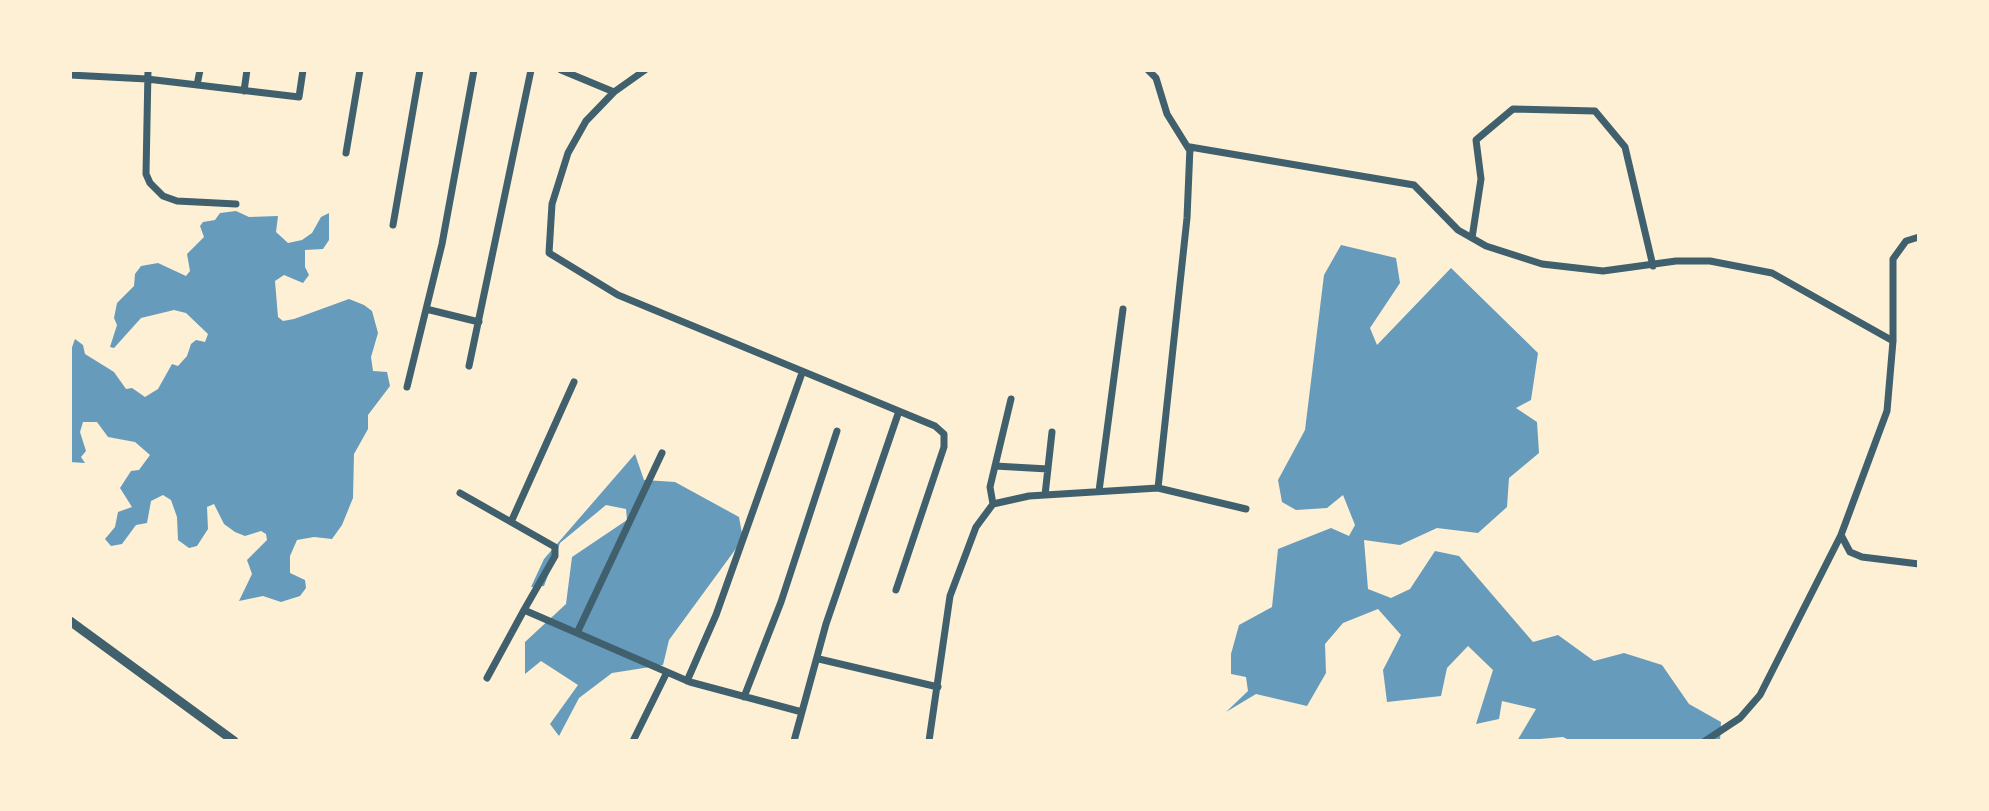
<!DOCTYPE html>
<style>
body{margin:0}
#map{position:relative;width:1989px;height:811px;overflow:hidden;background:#fdf0d5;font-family:"Sofia Sans Condensed",sans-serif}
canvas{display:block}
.frame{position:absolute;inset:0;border:72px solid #fdf0d5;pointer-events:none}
</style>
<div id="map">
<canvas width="1989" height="811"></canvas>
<div class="frame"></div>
</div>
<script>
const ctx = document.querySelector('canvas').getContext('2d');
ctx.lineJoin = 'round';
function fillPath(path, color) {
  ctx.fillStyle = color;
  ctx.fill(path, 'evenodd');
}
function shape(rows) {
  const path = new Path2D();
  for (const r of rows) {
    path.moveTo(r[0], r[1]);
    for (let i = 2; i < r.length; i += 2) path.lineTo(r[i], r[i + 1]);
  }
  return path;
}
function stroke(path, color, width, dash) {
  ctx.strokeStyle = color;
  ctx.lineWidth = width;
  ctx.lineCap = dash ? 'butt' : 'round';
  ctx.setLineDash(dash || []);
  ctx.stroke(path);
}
fillPath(shape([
 [236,211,249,217,278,216,276,232,288,243,302,240,312,233,321,217,329,213,329,240,323,249,305,250,305,267,309,275,303,283,284,275,275,281,278,317,283,321,294,319,349,299,364,305,372,311,378,333,371,357,373,371,387,372,390,386,368,415,368,429,354,454,353,498,342,525,332,539,314,537,297,540,290,556,290,573,305,580,306,588,300,596,281,602,263,596,239,601,252,574,247,560,267,540,266,534,261,531,245,536,235,532,224,524,214,504,207,507,208,529,197,546,189,548,178,540,177,517,171,500,163,495,151,501,147,523,136,525,122,544,111,546,105,539,115,527,118,512,132,507,120,488,131,471,139,470,150,455,135,442,108,437,97,422,83,422,80,432,86,451,81,457,85,463,70,462,70,353,75,339,83,345,85,354,114,372,126,389,132,388,145,397,158,389,172,364,178,366,187,356,191,344,196,340,205,342,208,334,186,313,174,310,141,318,114,348,110,347,117,325,114,318,117,303,134,286,135,274,141,266,158,263,186,276,190,271,187,254,204,237,200,226,203,222,215,220,220,213],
 [1341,245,1396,258,1400,283,1370,328,1377,345,1451,268,1538,353,1531,400,1516,408,1537,422,1539,453,1509,478,1507,507,1478,533,1437,528,1400,545,1364,540,1368,589,1391,598,1410,589,1435,551,1459,556,1533,642,1558,635,1594,661,1624,653,1662,665,1689,704,1721,722,1720,741,1571,741,1563,737,1517,741,1536,709,1502,701,1499,719,1476,724,1493,670,1468,646,1447,668,1441,696,1387,702,1383,670,1401,635,1378,609,1343,623,1325,644,1326,673,1307,706,1256,694,1226,712,1248,691,1246,677,1231,674,1231,654,1239,625,1272,607,1278,549,1331,528,1349,536,1355,525,1343,495,1327,508,1296,510,1282,502,1278,480,1305,430,1324,275],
 [635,454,644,480,675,482,739,517,743,539,669,640,663,665,612,673,579,698,559,736,550,724,578,685,541,661,525,674,525,642,566,604,572,557,627,520,626,509,606,505,560,543,544,586,531,587,544,559]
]), '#669bbc');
stroke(shape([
 [148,70,146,174,150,183,163,196,177,201,236,204],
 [561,70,614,92,586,121,568,153,552,204,549,253,618,295,935,426,944,434,944,447,896,590],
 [1148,70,1156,78,1167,114,1190,151],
 [70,75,147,79,299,97,303,70],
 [197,85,200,70],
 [244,91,247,70],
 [614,92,645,70],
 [346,153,360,70],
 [393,225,420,70],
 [1919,237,1906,241,1893,259,1893,341,1887,411,1841,535,1850,552,1862,557,1919,564],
 [1472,238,1481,179,1476,140,1513,109,1595,111,1625,147,1653,266],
 [426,309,479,322],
 [469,366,531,70],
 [407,387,442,244,474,70],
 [995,466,1048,469],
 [1158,488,1246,509],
 [1099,491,1123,309],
 [460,493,555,547,555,556,524,610],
 [1045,495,1052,432],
 [993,504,990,487,1011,399],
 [511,522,574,382],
 [577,633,662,453],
 [819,659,938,687],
 [487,678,524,610,690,682,802,712],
 [687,681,716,615,802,373],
 [744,697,781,602,837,431],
 [633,741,667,672],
 [794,741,826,624,898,414],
 [929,741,950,596,976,527,993,504,1029,496,1158,488,1187,218,1190,147,1414,185,1458,230,1486,246,1542,264,1603,271,1676,261,1710,261,1772,273,1893,341],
 [1705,741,1740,718,1760,695,1841,535]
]), '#3f606c', 7);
stroke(shape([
 [70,621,234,741]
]), '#3f606c', 9);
</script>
